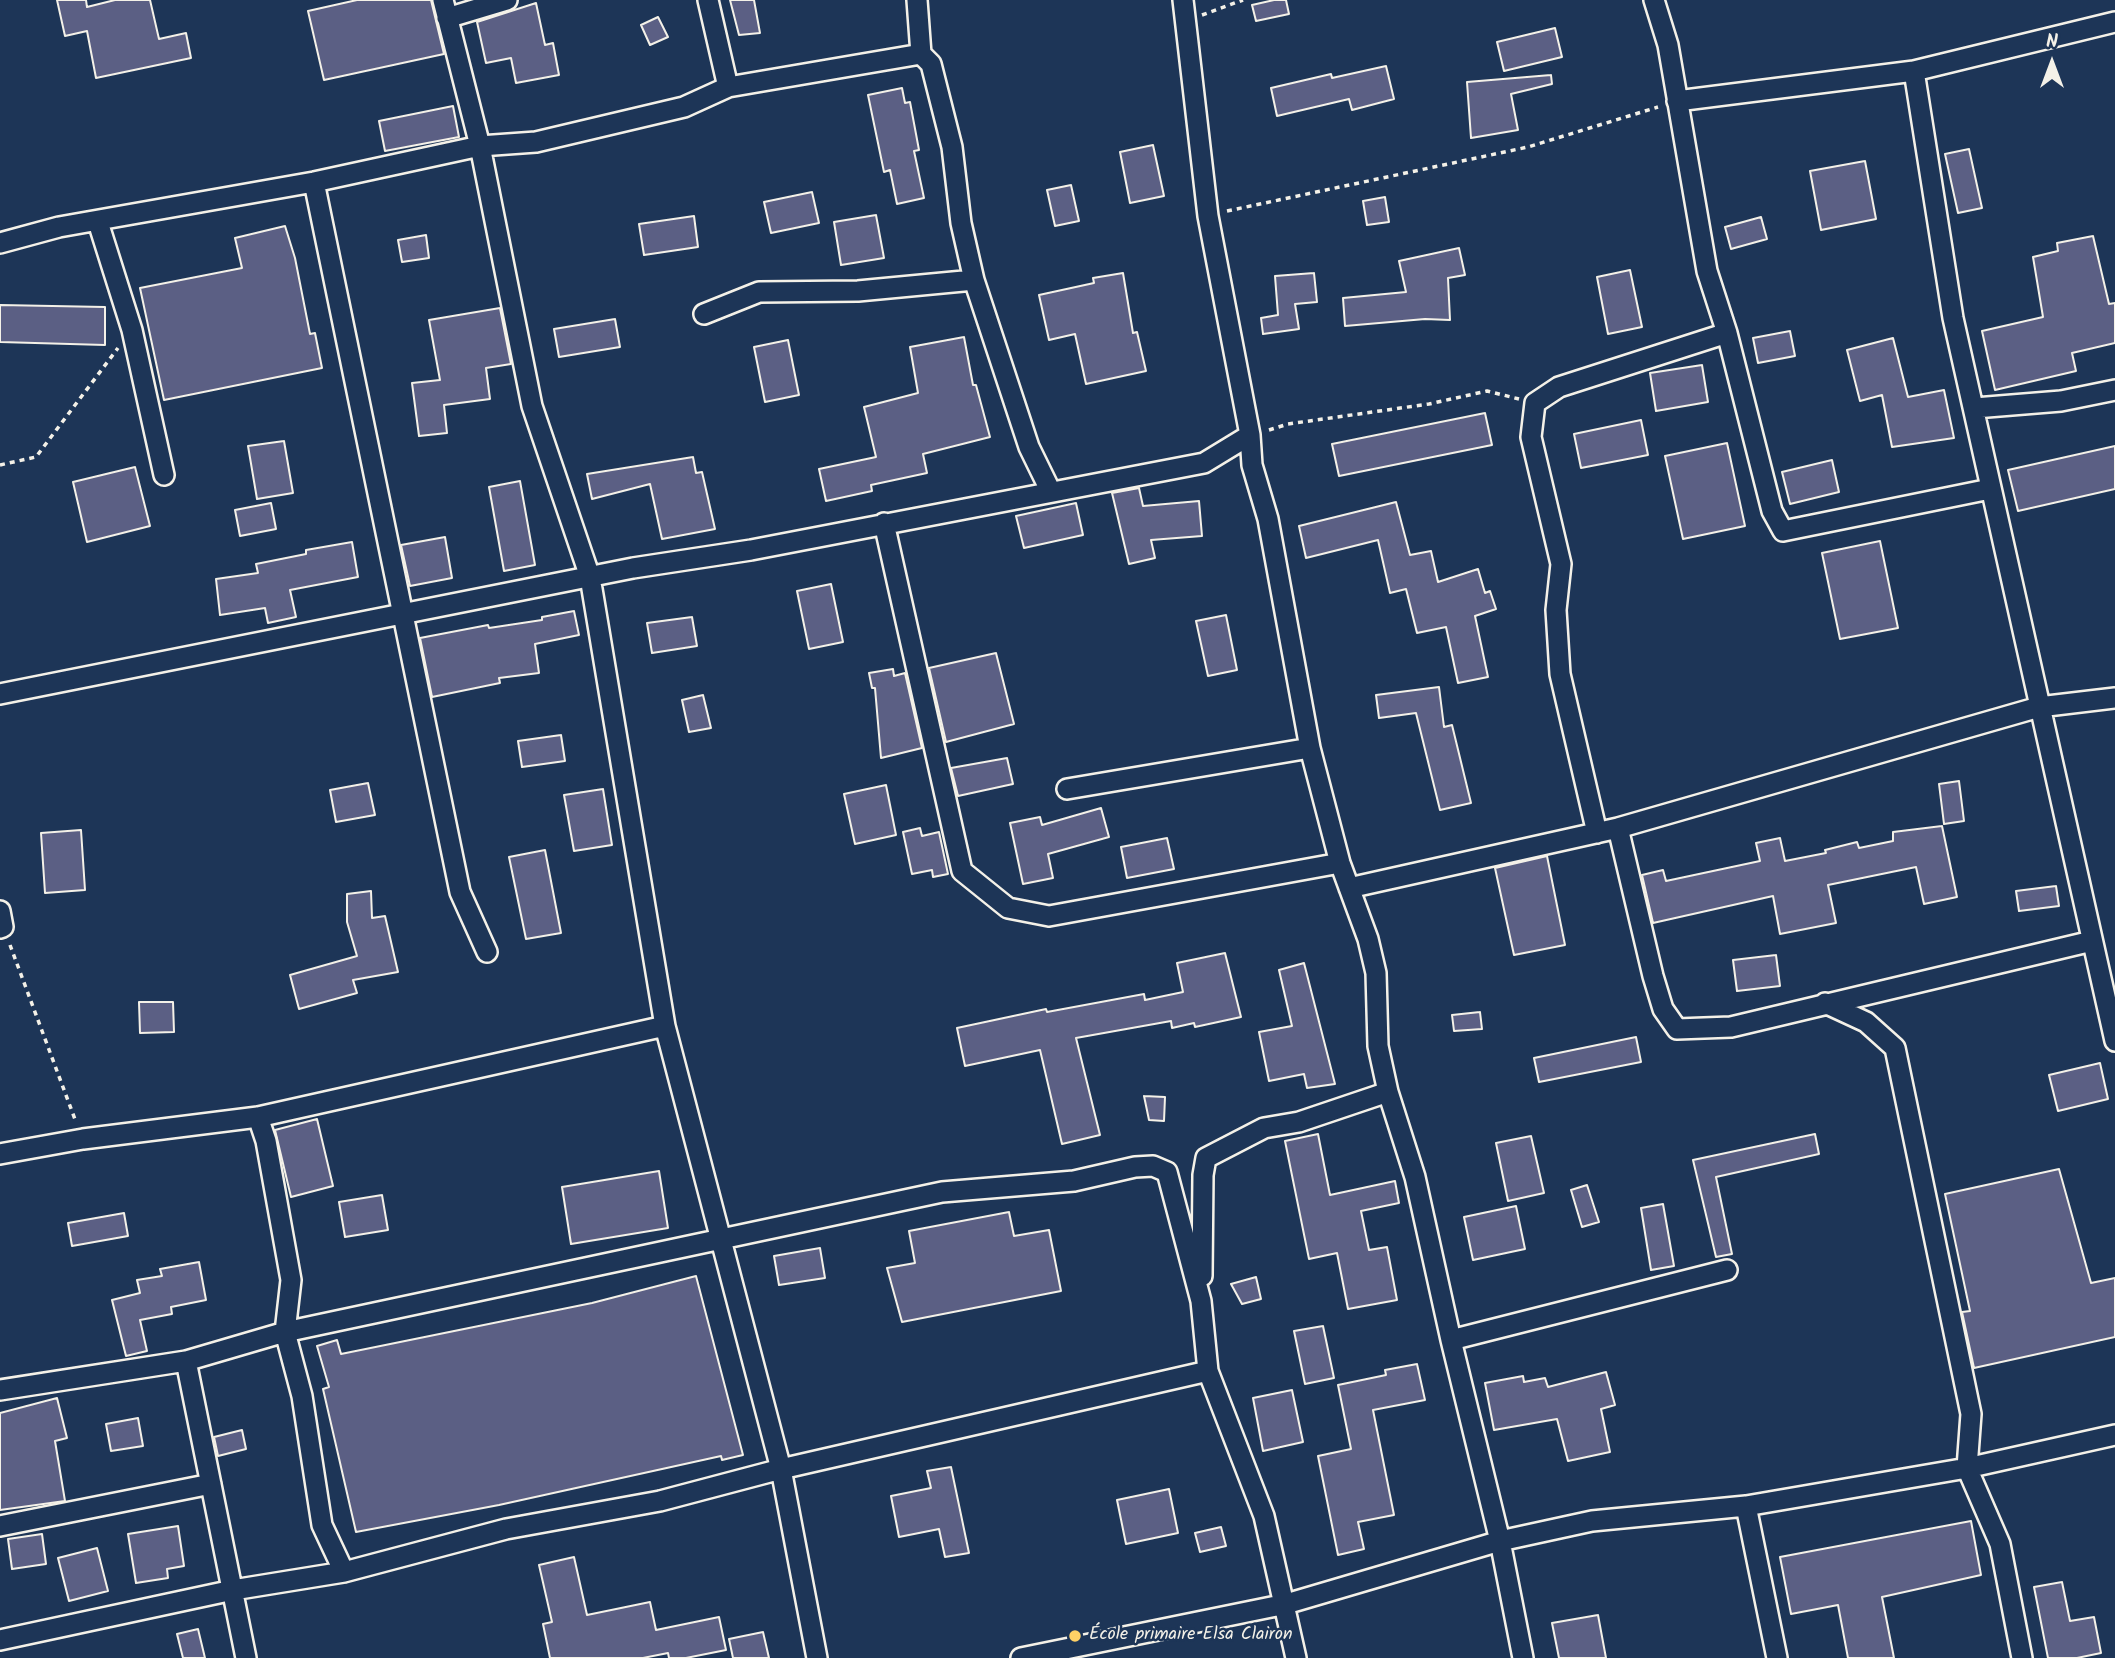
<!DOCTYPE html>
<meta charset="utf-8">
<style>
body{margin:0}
#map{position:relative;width:2115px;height:1658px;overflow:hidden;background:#1d3557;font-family:Kalam,sans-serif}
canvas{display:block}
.north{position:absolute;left:2017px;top:28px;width:70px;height:70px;-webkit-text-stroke:5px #1d3557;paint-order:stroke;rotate:0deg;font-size:19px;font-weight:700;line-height:28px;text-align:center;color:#f4f1e8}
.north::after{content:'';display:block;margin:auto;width:24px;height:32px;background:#f4f1e8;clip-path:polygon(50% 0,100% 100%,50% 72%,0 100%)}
</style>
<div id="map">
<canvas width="2115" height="1658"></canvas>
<div class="north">N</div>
</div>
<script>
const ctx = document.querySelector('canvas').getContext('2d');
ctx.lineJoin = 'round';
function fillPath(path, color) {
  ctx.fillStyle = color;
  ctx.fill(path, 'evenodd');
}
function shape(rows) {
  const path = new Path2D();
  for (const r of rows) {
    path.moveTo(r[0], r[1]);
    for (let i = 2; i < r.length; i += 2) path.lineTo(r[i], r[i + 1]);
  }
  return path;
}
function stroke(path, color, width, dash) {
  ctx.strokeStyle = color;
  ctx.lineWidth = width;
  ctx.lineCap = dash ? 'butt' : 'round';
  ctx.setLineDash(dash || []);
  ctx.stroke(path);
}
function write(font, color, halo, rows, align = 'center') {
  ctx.font = font + ' Kalam,sans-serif';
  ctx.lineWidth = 5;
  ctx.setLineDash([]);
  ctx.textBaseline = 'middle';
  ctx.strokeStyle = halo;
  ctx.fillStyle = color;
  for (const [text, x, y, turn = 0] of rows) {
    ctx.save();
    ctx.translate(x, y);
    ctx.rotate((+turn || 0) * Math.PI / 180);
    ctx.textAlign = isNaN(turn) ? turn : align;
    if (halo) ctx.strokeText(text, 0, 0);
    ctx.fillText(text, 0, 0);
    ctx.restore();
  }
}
const building = shape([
 [57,0,86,0,87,7,115,0,150,0,159,39,186,33,191,58,96,78,87,31,65,36,57,0],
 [357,0,431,0,444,54,324,80,308,11,357,0],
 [730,0,754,0,760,33,739,35,730,0],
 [1274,0,1286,0,1289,14,1256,21,1252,5,1274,0],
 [536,3,545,45,553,43,559,75,516,83,511,58,486,63,477,22,536,3],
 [658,17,668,37,650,45,641,25,658,17],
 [1555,28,1562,57,1504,71,1497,42,1555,28],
 [1386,66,1394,99,1352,110,1349,99,1277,116,1271,88,1331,74,1332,78,1386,66],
 [1551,75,1552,84,1511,94,1518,130,1471,138,1467,82,1551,75],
 [902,88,905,103,910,102,919,150,914,151,924,198,897,204,890,170,884,172,868,95,902,88],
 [453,106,459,137,385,151,379,121,453,106],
 [1153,145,1164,196,1130,203,1120,152,1153,145],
 [1969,149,1982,208,1958,213,1945,154,1969,149],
 [1865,161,1876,219,1821,230,1810,171,1865,161],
 [1071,185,1079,221,1055,226,1047,190,1071,185],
 [812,192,819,223,771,233,764,202,812,192],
 [1385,197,1389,222,1367,225,1363,201,1385,197],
 [876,215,884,258,841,265,834,222,876,215],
 [694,216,698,247,644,255,639,224,694,216],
 [1761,217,1767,239,1731,249,1725,227,1761,217],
 [285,226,295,258,310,334,315,333,322,368,164,400,140,288,242,268,235,238,285,226],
 [426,235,429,258,402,262,398,240,426,235],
 [2093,236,2109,304,2115,303,2115,343,2072,353,2076,371,1995,390,1982,331,2043,317,2033,257,2058,251,2057,243,2093,236],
 [1459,248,1465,275,1448,278,1450,320,1425,319,1345,326,1343,298,1406,292,1399,261,1459,248],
 [1630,270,1642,327,1608,334,1597,277,1630,270],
 [1123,273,1133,333,1137,332,1146,371,1086,384,1075,334,1049,340,1039,295,1094,283,1093,278,1123,273],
 [1314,273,1317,302,1295,304,1299,329,1263,334,1261,318,1278,315,1275,276,1314,273],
 [0,305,105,307,105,345,0,342,0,305],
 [500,308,511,364,486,368,490,399,444,405,447,433,419,436,412,383,440,380,429,320,500,308],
 [615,319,620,347,559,357,554,329,615,319],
 [1790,331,1795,356,1758,363,1753,338,1790,331],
 [964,337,973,385,976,385,990,437,923,454,927,473,871,485,872,491,826,501,819,469,876,457,864,407,918,393,910,347,964,337],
 [1893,338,1908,397,1944,390,1954,438,1892,447,1882,395,1860,401,1847,350,1893,338],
 [788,340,799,395,765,402,754,347,788,340],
 [1702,365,1708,402,1656,411,1650,373,1702,365],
 [1485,413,1492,445,1339,476,1332,444,1485,413],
 [1641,420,1648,455,1581,468,1574,434,1641,420],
 [284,441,293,493,257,499,248,446,284,441],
 [1727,443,1745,526,1683,539,1665,456,1727,443],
 [2115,446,2115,489,2018,511,2008,470,2115,446],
 [693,457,696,473,702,472,715,529,662,539,650,484,592,499,587,474,693,457],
 [1832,460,1839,492,1790,504,1782,472,1832,460],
 [135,467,150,526,87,542,73,482,135,467],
 [520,481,535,565,504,571,489,487,520,481],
 [1139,488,1143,506,1199,501,1202,536,1151,540,1155,558,1129,564,1112,493,1139,488],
 [1396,502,1410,555,1431,551,1438,582,1478,569,1485,593,1490,591,1496,609,1475,616,1488,677,1458,683,1446,627,1417,633,1406,589,1390,593,1378,540,1306,558,1299,526,1396,502],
 [271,503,276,529,240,536,235,510,271,503],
 [1076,503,1083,535,1024,548,1016,516,1076,503],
 [445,537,452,578,410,586,401,545,445,537],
 [1880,541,1898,628,1840,639,1822,553,1880,541],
 [352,542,358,577,290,590,296,617,268,623,265,608,220,615,216,579,258,573,256,564,306,554,306,550,352,542],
 [831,584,843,642,809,649,797,591,831,584],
 [574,611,579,635,535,644,539,673,499,678,500,683,432,697,420,638,488,625,489,628,542,620,542,617,574,611],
 [1226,615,1237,670,1208,676,1196,621,1226,615],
 [692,617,697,646,652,653,647,623,692,617],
 [996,653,1014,724,946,742,929,668,996,653],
 [893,669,894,676,905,673,922,748,881,758,875,688,872,688,869,673,893,669],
 [1439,687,1444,727,1452,725,1471,803,1440,810,1416,713,1379,718,1376,695,1439,687],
 [703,695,711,728,689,732,682,700,703,695],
 [561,735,565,761,522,767,518,741,561,735],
 [1007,758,1013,784,958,796,951,768,1007,758],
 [1959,781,1964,821,1944,824,1939,784,1959,781],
 [368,783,375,815,336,822,330,790,368,783],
 [886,785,896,835,855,844,844,794,886,785],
 [603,789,612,845,574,851,564,795,603,789],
 [1101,808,1109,837,1048,854,1053,878,1023,884,1010,823,1040,817,1042,825,1101,808],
 [1942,826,1957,897,1924,904,1916,867,1828,885,1836,923,1780,934,1773,896,1653,923,1642,875,1663,870,1666,881,1760,861,1756,843,1780,838,1785,861,1826,853,1825,850,1857,842,1859,848,1893,841,1893,832,1942,826],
 [920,828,922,836,939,832,948,874,933,877,932,870,912,874,903,832,920,828],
 [81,830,85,890,45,893,41,833,81,830],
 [1167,838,1174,869,1127,878,1121,847,1167,838],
 [545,850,561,933,526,939,509,857,545,850],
 [1547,856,1565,945,1514,955,1495,868,1547,856],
 [2056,886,2059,906,2019,911,2016,891,2056,886],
 [371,891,372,918,385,916,398,972,353,980,357,993,299,1009,290,975,357,956,347,922,347,894,371,891],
 [1225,953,1241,1017,1195,1027,1194,1023,1172,1028,1171,1021,1076,1038,1100,1135,1062,1144,1040,1050,965,1066,957,1028,1046,1009,1047,1012,1144,994,1145,1000,1183,992,1177,963,1225,953],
 [1776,955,1780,986,1737,991,1733,960,1776,955],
 [1304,963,1335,1084,1307,1088,1304,1074,1269,1081,1259,1032,1292,1026,1279,970,1304,963],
 [139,1002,173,1002,174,1032,140,1033,139,1002],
 [1480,1012,1482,1029,1454,1031,1452,1015,1480,1012],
 [1636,1037,1641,1062,1539,1082,1534,1058,1636,1037],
 [2100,1063,2108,1099,2058,1111,2049,1075,2100,1063],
 [1144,1096,1165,1097,1164,1121,1149,1120,1144,1096],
 [317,1119,333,1186,291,1197,275,1130,317,1119],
 [1318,1134,1330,1195,1395,1181,1399,1203,1361,1211,1369,1250,1387,1247,1397,1300,1348,1309,1337,1253,1309,1259,1285,1141,1318,1134],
 [1815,1134,1819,1154,1716,1177,1732,1254,1716,1257,1693,1160,1815,1134],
 [1531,1136,1544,1193,1508,1201,1496,1143,1531,1136],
 [2059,1169,2091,1283,2115,1278,2115,1337,1974,1368,1962,1312,1970,1311,1945,1194,2059,1169],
 [659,1171,668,1228,571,1244,562,1187,659,1171],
 [1587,1185,1599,1222,1582,1227,1571,1190,1587,1185],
 [382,1195,388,1230,345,1237,339,1202,382,1195],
 [1663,1204,1674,1266,1651,1270,1641,1208,1663,1204],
 [1516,1206,1525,1249,1473,1260,1464,1217,1516,1206],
 [1009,1212,1014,1236,1049,1230,1061,1291,902,1322,887,1268,915,1263,909,1231,1009,1212],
 [124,1213,128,1236,72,1246,68,1223,124,1213],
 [820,1248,825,1278,779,1285,774,1256,820,1248],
 [199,1262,206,1300,171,1307,172,1314,140,1320,147,1351,126,1356,112,1300,140,1293,137,1280,162,1276,160,1269,199,1262],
 [696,1276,743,1455,722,1460,721,1456,499,1505,356,1532,323,1389,329,1387,317,1346,337,1340,341,1354,592,1303,696,1276],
 [1256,1277,1261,1299,1242,1304,1231,1284,1256,1277],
 [1323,1326,1334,1378,1305,1384,1294,1331,1323,1326],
 [1417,1364,1425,1400,1373,1410,1394,1515,1358,1522,1364,1549,1338,1555,1318,1456,1351,1449,1338,1385,1386,1375,1385,1370,1417,1364],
 [1606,1372,1615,1405,1601,1409,1610,1452,1568,1461,1557,1419,1494,1430,1485,1383,1523,1376,1524,1382,1545,1378,1548,1387,1606,1372],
 [1292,1390,1303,1442,1263,1451,1253,1398,1292,1390],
 [57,1398,67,1438,55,1441,65,1501,0,1510,0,1413,57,1398],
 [138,1418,143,1446,111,1451,106,1424,138,1418],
 [242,1430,246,1449,218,1456,214,1437,242,1430],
 [951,1467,969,1553,945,1557,939,1529,899,1537,891,1496,931,1488,927,1471,951,1467],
 [1169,1489,1178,1533,1126,1544,1117,1500,1169,1489],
 [1971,1521,1981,1575,1882,1597,1894,1658,1848,1658,1838,1605,1791,1614,1780,1557,1971,1521],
 [178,1526,184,1566,167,1569,168,1578,136,1583,128,1534,178,1526],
 [1221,1527,1226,1546,1200,1552,1195,1533,1221,1527],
 [42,1534,46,1564,12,1569,8,1539,42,1534],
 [97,1548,108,1591,69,1601,58,1558,97,1548],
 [574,1557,587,1615,650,1602,656,1630,719,1617,726,1650,686,1658,669,1658,668,1653,643,1658,550,1658,543,1624,552,1622,539,1565,574,1557],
 [2062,1582,2070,1621,2094,1617,2101,1653,2077,1658,2048,1658,2034,1587,2062,1582],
 [1598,1615,1606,1658,1559,1658,1552,1623,1598,1615],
 [198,1629,205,1658,183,1658,177,1634,198,1629],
 [763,1632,769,1658,733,1658,729,1639,763,1632]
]);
fillPath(building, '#5b5f84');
stroke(building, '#f4f1e8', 2);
const minor = shape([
 [443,0,480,146,532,406,590,577,665,1026,781,1469,817,1658],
 [708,0,728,87,921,54,931,64,952,147,961,223,974,280,1029,447,1051,492],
 [917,0,921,54],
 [1183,0,1208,216,1250,435,1252,465,1268,519,1310,748,1340,863,1368,939,1376,973,1378,1046,1388,1092,1415,1177,1451,1340],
 [1654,0,1668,45,1707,271,1727,333,1772,511,1783,531,1990,489],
 [447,18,507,0],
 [1914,71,1953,318,2115,1041],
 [1677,101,1914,71,2115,22],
 [314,182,460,892,487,952],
 [98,222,132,330,164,475],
 [0,243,59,227,314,182,480,146,536,142,684,107,728,87],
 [704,314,759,292,858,291,974,280],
 [1975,408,2061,401,2115,390],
 [884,523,962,871,1008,908,1049,916,1340,863],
 [0,694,633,568,751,550,1204,463,1250,435],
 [1067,789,1310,748],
 [1618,828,1653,976,1663,1009,1677,1029,1731,1027,2092,941],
 [1597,833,1560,674,1556,610,1561,564,1531,437,1535,403,1559,387,1727,333],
 [1349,888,1618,828,2039,707,2115,698],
 [0,911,3,927,0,928],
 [1825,1003,1866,1022,1895,1048,1971,1414,1967,1468,2000,1544,2022,1658],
 [258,1117,266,1141,291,1280,285,1332,302,1396,322,1525,344,1572],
 [0,1154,83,1139,258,1117,665,1026],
 [1202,1276,1203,1175,1206,1158,1264,1128,1299,1122,1388,1092],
 [186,1361,246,1658],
 [0,1390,186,1361,285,1332,942,1192,1074,1181,1135,1167,1153,1166,1167,1172,1201,1301,1208,1371,1264,1516,1296,1658],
 [1746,1506,1777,1658],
 [0,1526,211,1484],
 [0,1640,233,1590,344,1572,506,1529,660,1501,781,1469,1208,1371],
 [1021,1658,1286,1604,1500,1541,1592,1521,1746,1506,1967,1468,2115,1435],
 [1523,1658,1500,1541,1451,1340,1727,1270]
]);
stroke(minor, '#f4f1e8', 24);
stroke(shape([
 [1202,15,1243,0],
 [1227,211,1528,147,1658,107],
 [1269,430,1288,424,1429,404,1487,391,1519,399],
 [0,465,36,457,118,348],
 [10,945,76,1122]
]), '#f4f1e8', 3.5, [5, 5]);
stroke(minor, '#1d3557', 19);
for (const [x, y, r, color] of [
 [1075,1636,7,"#ffd166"]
]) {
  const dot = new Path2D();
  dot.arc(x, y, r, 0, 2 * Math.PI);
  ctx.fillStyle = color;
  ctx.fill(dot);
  stroke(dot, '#1d3557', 2.5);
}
write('18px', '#f4f1e8', '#1d3557', [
 ["École primaire Elsa Clairon",1089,1636]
], 'left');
</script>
